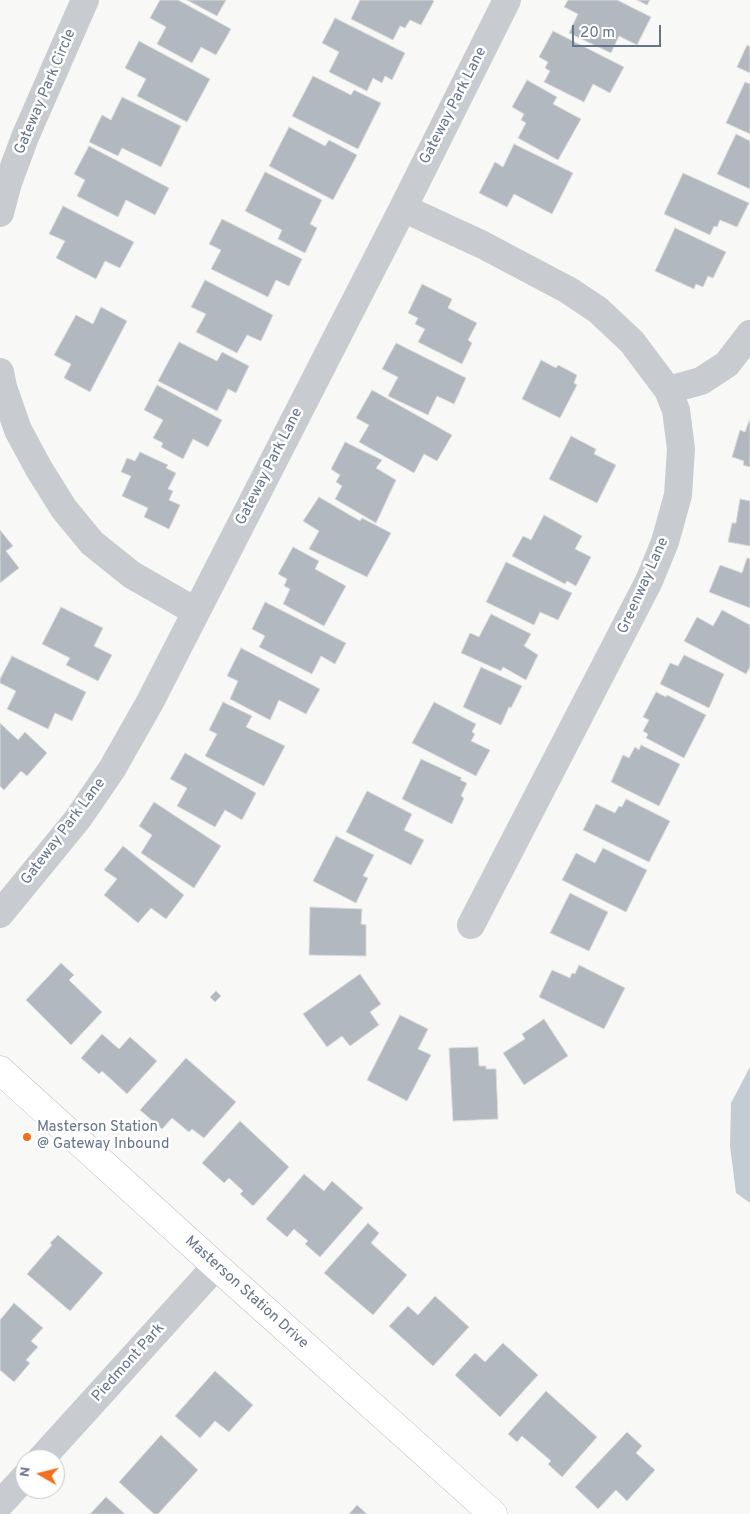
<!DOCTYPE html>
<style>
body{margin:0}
#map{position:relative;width:750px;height:1514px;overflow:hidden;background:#f8f9f6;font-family:Overpass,sans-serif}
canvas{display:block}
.north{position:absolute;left:15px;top:1449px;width:50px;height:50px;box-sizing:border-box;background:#fff;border:1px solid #c1c7d0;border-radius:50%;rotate:278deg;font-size:14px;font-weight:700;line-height:20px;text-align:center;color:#65748a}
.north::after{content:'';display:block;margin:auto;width:18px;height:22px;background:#f16f1d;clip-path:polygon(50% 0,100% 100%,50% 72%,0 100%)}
.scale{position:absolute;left:572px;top:25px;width:89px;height:22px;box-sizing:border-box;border:2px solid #65748a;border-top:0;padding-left:6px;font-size:15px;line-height:18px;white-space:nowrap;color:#65748a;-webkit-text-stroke:4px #fff;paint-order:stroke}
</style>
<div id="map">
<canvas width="750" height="1514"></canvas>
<div class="north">N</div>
<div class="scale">20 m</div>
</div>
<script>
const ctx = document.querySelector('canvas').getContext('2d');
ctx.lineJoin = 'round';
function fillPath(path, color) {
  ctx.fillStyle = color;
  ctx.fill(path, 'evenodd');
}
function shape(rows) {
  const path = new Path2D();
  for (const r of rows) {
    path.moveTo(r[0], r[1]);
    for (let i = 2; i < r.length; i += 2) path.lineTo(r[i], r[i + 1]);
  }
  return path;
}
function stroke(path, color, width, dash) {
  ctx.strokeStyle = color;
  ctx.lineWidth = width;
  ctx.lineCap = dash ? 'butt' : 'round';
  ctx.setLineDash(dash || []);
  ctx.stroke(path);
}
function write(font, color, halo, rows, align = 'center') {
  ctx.font = font + ' Overpass,sans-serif';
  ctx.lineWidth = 5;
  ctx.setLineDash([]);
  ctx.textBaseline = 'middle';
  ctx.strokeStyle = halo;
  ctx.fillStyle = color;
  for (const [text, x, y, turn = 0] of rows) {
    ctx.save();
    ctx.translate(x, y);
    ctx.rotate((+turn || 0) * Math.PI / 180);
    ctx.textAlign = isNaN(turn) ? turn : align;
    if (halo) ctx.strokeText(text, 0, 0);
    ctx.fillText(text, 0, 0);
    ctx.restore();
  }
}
fillPath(shape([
 [750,1067,750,1203,736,1193,730,1146,731,1103]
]), '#c3ccd3');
const building = shape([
 [160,0,178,0,231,29,216,55,201,47,192,63,157,44,166,27,150,18,160,0],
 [187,0,226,0,217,16,187,0],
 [360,0,432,0,434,1,421,25,410,20,405,28,400,26,393,40,351,19,360,0],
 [568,0,617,0,651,17,637,45,619,36,611,53,569,33,578,14,564,7,568,0],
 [637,0,650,0,647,5,637,0],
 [335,18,405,53,392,80,385,76,382,83,373,78,367,91,329,72,339,52,322,43,335,18],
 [553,31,624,67,610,93,593,84,584,102,544,82,550,71,545,68,548,62,539,57,553,31],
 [139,41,210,79,187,122,137,96,146,79,125,68,139,41],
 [747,45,750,47,750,73,737,67,747,45],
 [313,76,351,95,354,90,381,103,358,149,292,116,313,76],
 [527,80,557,97,553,104,581,119,558,160,518,138,526,123,521,120,524,114,512,107,527,80],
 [745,82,750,84,750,134,726,123,745,82],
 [122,97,181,126,161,167,122,148,118,156,89,142,102,115,111,120,122,97],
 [289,127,325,146,329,140,357,155,333,200,269,166,289,127],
 [736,134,750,141,750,189,717,174,736,134],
 [514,144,573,173,552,214,514,194,507,207,479,193,495,162,503,167,514,144],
 [89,146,169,188,155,215,126,200,118,217,77,196,85,180,74,174,89,146],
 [265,172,322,200,310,224,317,228,305,253,278,239,282,230,245,211,265,172],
 [683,173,749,203,737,227,720,220,717,227,714,226,710,235,664,214,683,173],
 [63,206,134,242,120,268,105,261,96,279,56,258,65,241,49,234,63,206],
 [222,219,302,259,289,286,276,280,268,297,211,269,221,250,209,244,222,219],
 [675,228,726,252,713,278,708,276,703,287,696,284,694,289,655,271,675,228],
 [205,280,273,315,261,341,247,335,237,353,196,332,206,314,191,307,205,280],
 [422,284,452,299,448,308,477,323,468,340,472,343,462,364,418,342,425,329,415,324,418,318,408,313,422,284],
 [101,307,127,321,90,392,64,378,71,364,54,355,76,315,93,324,101,307],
 [179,342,217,361,222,352,249,366,236,393,228,389,217,411,158,381,179,342],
 [396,343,466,378,454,404,437,396,428,415,388,396,398,377,382,369,396,343],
 [541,360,556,368,558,365,577,375,574,383,577,385,560,418,522,399,541,360],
 [157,385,222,420,208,447,193,439,183,459,161,447,163,443,153,438,163,420,144,410,157,385],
 [372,390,452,435,437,461,424,454,414,473,359,442,369,425,356,418,372,390],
 [749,421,750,421,750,467,743,465,744,461,732,457,740,430,745,432,749,421],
 [571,436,596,449,594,454,616,465,597,503,549,479,571,436],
 [345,442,382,460,376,468,396,480,376,523,335,499,342,486,336,482,340,475,331,469,345,442],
 [140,452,168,465,166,468,176,473,168,489,173,491,169,500,180,505,169,529,144,517,148,508,122,496,131,476,121,472,127,458,135,461,140,452],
 [319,497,360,521,362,518,391,533,367,577,309,549,319,531,303,521,319,497],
 [740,499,750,501,750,546,728,542,732,523,736,523,740,499],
 [544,515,582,536,575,549,591,557,576,586,567,581,565,584,512,556,523,536,531,540,544,515],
 [0,530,13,546,6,551,19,568,0,583,0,530],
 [293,547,319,561,315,569,346,586,324,626,283,604,290,589,284,586,287,579,278,574,293,547],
 [747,558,750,559,750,608,709,592,720,565,742,573,747,558],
 [506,562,572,593,558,620,540,612,534,625,486,602,506,562],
 [265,602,346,643,335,664,321,656,312,674,259,647,265,636,252,629,265,602],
 [61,607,103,628,94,646,112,655,98,681,66,665,70,658,42,644,61,607],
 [722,610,750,625,750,667,746,674,684,641,697,617,713,626,722,610],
 [491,614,531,634,524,646,538,655,526,680,503,667,501,671,461,653,470,633,479,637,491,614],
 [241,648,320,689,306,714,279,700,270,720,230,699,238,681,227,676,241,648],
 [684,655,724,674,709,708,660,684,670,663,678,666,684,655],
 [12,656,86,692,72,721,55,713,48,729,7,709,16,691,0,683,0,679,12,656],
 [481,667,522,686,511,708,509,707,501,725,463,707,481,667],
 [656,692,666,697,667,695,706,715,684,758,646,738,648,734,643,731,649,720,643,717,656,692],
 [223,702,252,716,246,727,285,746,264,786,205,756,217,734,209,730,223,702],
 [434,702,476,724,472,732,475,734,471,741,490,750,476,776,412,743,434,702],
 [0,723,18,740,25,732,47,753,27,776,21,771,4,790,0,786,0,723],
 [641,745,680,764,659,806,611,782,623,755,629,758,635,747,639,750,641,745],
 [185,753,256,793,242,820,225,810,215,827,177,806,187,788,170,779,185,753],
 [421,759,462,778,460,780,467,783,461,796,464,798,452,824,402,799,421,759],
 [367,791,412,814,404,830,424,840,411,865,346,832,367,791],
 [626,799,670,821,649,862,583,830,596,804,615,813,619,806,622,807,626,799],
 [154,802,221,846,194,888,141,853,152,835,139,826,154,802],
 [336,836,374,855,363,876,368,878,356,903,313,881,336,836],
 [123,846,184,895,166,919,151,908,138,923,104,895,117,879,104,870,123,846],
 [603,848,647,870,626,912,562,880,576,853,595,863,603,848],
 [570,893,608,912,589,951,550,933,570,893],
 [310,907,362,909,361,924,366,925,366,956,309,955,310,907],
 [61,963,74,975,69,980,102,1012,71,1045,26,1000,61,963],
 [579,965,625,988,604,1029,539,997,552,970,570,978,572,973,575,974,579,965],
 [360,974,381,1004,370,1012,379,1025,350,1046,342,1036,327,1047,303,1014,360,974],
 [216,991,221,996,215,1002,210,997,216,991],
 [400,1015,428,1029,418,1049,431,1055,407,1101,367,1080,400,1015],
 [544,1019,568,1056,524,1085,503,1053,525,1039,522,1034,544,1019],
 [102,1034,119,1049,130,1037,157,1061,127,1094,102,1071,99,1074,81,1058,102,1034],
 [478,1047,479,1066,486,1066,486,1069,496,1069,498,1119,453,1121,449,1048,478,1047],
 [186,1058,236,1102,204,1138,192,1129,189,1132,172,1118,162,1129,140,1110,186,1058],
 [240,1121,289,1167,253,1206,240,1194,243,1191,229,1178,224,1183,202,1163,240,1121],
 [304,1174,324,1191,332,1181,363,1208,320,1257,305,1244,308,1241,294,1229,287,1237,266,1219,304,1174],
 [368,1223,379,1233,371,1243,407,1275,373,1315,324,1273,368,1223],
 [58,1235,103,1273,70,1311,27,1274,52,1245,50,1243,58,1235],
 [435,1296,469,1327,433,1366,389,1326,408,1306,418,1315,435,1296],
 [14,1303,43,1328,31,1341,38,1347,26,1360,30,1363,14,1382,0,1370,0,1320,14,1303],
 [503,1343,538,1375,500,1417,455,1375,475,1353,485,1362,503,1343],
 [215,1371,253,1405,229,1432,215,1421,200,1438,175,1416,215,1371],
 [546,1391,597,1437,562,1477,548,1464,551,1461,522,1436,517,1442,508,1434,546,1391],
 [627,1432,642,1446,636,1453,655,1470,627,1501,616,1490,598,1509,575,1487,627,1432],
 [161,1435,198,1470,158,1514,154,1514,119,1482,161,1435],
 [106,1497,125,1514,90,1514,106,1497],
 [357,1505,367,1514,349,1514,357,1505]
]);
fillPath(building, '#b1b8c0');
stroke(building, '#dadbd8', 1);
const secondary = shape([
 [0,1070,216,1266,493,1514]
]);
stroke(secondary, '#bcc0c6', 29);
stroke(shape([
 [403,208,483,245,568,290,598,310,632,342,668,390,676,410,681,449,678,495,665,542,649,581,471,925],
 [0,213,8,183,25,137,85,0],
 [0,372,3,387,18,430,39,469,64,509,92,543,132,575,195,611],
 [668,390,701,381,727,364,750,334],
 [0,914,77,820,112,769,150,702,403,208,507,0],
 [41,1459,216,1266],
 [0,1504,25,1477]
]), '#c8cbd0', 28);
stroke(secondary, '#fff', 28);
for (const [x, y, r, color] of [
 [27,1137,5,"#f16f1d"]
]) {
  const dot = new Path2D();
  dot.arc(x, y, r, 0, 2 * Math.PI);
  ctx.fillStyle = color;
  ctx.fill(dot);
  stroke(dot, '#fff', 2);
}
write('15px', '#65748a', '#fff', [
 ["Gateway Park Circle",46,92,-67],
 ["Gateway Park Lane",454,106,-63],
 ["Gateway Park Lane",270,467,-63],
 ["Greenway Lane",644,586,-66],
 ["Gateway Park Lane",64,832,-53],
 ["Masterson Station Drive",246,1293,42],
 ["Piedmont Park",129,1363,-48]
]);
write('15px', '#65748a', '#fff', [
 ["Masterson Station",37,1128],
 ["@ Gateway Inbound",37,1145]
], 'left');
</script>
